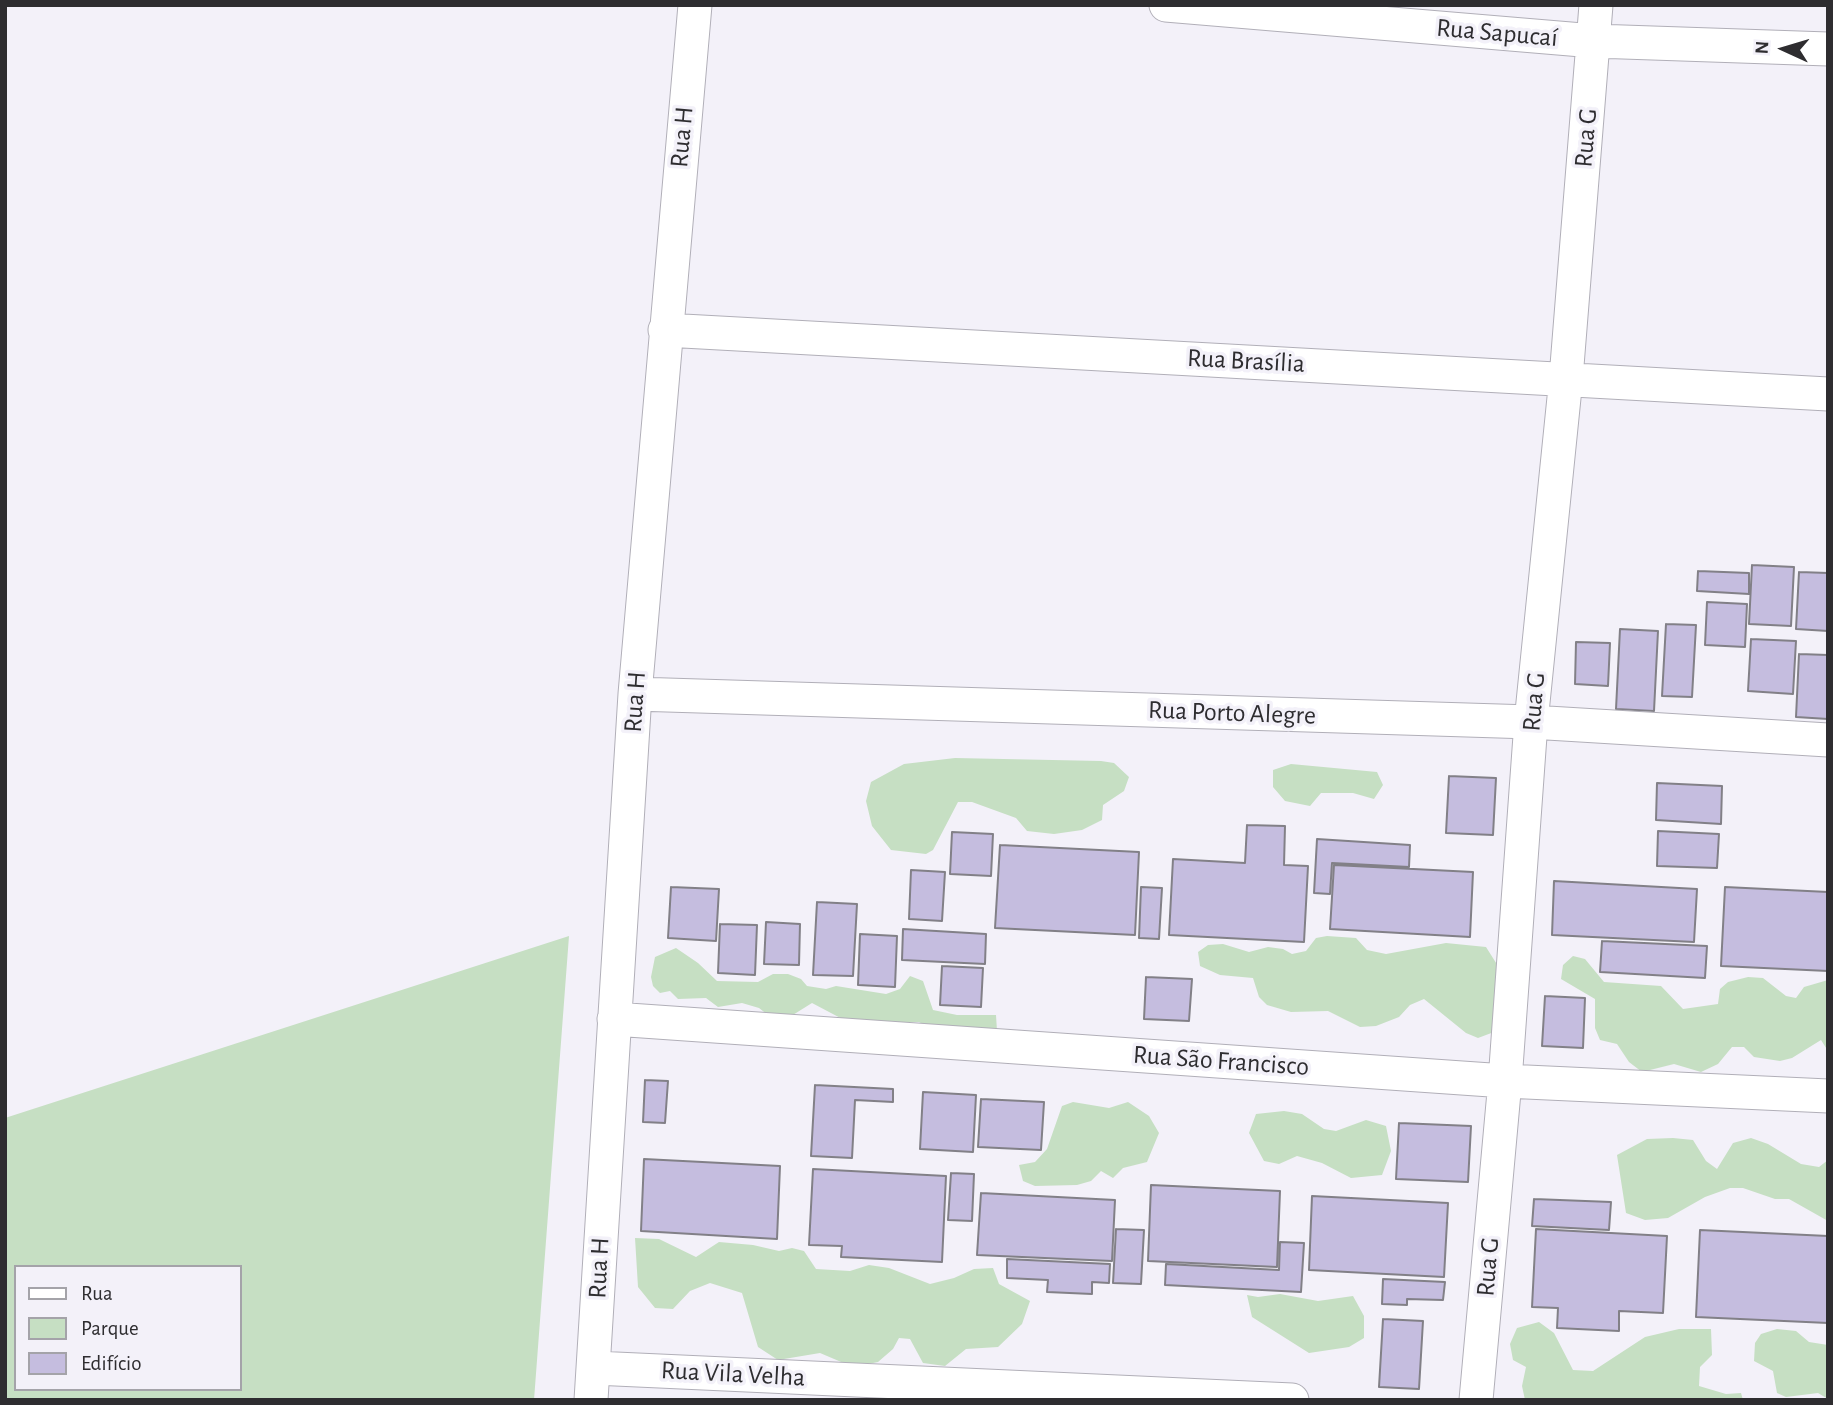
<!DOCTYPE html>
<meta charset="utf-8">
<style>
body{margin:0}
#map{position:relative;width:1833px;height:1405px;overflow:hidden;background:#f3f1f9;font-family:"Alegreya Sans",sans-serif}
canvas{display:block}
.frame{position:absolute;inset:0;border:7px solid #2e2d30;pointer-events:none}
.legend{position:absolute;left:14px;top:1265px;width:228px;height:126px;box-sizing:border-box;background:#f3f1f9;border:2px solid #a4a3a9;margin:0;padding:9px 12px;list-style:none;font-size:21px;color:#2e2d30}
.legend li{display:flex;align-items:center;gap:14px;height:35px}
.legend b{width:35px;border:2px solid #a4a3a9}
.north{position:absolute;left:1749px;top:14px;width:70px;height:70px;-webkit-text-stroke:5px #f3f1f9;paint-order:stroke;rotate:274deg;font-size:19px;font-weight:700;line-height:28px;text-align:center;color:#2e2d30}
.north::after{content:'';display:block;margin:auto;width:24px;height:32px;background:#2e2d30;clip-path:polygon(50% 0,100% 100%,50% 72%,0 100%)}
</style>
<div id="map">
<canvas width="1833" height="1405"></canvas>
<div class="frame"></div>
<ul class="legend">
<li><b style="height:9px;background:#fff"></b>Rua</li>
<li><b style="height:19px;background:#c6dfc3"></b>Parque</li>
<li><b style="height:19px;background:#c5bddf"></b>Edifício</li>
</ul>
<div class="north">N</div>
</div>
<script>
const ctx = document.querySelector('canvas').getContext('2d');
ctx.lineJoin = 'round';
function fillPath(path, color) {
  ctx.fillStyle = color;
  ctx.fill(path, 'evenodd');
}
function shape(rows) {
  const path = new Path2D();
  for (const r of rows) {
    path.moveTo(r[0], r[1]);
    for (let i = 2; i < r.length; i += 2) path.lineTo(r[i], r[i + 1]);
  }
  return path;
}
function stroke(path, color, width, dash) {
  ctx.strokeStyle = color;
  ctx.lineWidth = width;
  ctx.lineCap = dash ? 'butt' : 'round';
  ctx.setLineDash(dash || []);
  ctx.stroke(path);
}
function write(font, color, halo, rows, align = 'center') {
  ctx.font = font + ' "Alegreya Sans",sans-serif';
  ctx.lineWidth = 7;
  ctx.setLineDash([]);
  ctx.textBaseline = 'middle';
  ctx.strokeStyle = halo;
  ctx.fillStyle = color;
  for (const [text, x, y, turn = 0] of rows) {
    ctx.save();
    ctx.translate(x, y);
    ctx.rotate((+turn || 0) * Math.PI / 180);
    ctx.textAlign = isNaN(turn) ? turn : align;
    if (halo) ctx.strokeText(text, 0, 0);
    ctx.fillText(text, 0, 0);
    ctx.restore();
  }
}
fillPath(shape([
 [955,758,1101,761,1114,763,1129,777,1124,791,1103,805,1102,820,1082,830,1054,834,1027,831,1016,818,972,802,958,802,933,850,926,854,891,850,872,826,866,801,871,782,904,764],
 [1291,764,1377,772,1383,785,1374,799,1353,793,1321,793,1310,806,1285,801,1273,787,1273,770],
 [569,936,534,1400,5,1400,5,1118],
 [16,1267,240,1267,240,1389,16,1389],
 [1327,936,1356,938,1367,950,1386,954,1446,943,1486,947,1498,966,1494,1032,1478,1038,1466,1033,1424,999,1410,1005,1399,1017,1376,1026,1360,1027,1328,1011,1291,1012,1267,1005,1259,997,1253,978,1220,975,1200,966,1198,952,1208,945,1223,944,1249,952,1268,947,1283,949,1292,954,1306,951,1316,938],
 [676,948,698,963,717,981,758,982,773,974,788,974,801,979,807,986,826,989,836,986,886,994,900,989,910,976,923,981,933,1010,957,1015,996,1015,997,1031,935,1031,919,1022,848,1022,812,1003,788,1018,768,1015,759,1008,742,1003,718,1007,706,998,678,999,670,991,660,993,653,986,651,977,655,957],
 [1573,956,1585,959,1604,982,1661,986,1683,1009,1718,1004,1720,989,1728,982,1748,977,1763,978,1786,996,1796,998,1804,987,1828,980,1828,1051,1821,1040,1792,1058,1780,1061,1754,1057,1744,1047,1732,1047,1718,1064,1701,1072,1674,1064,1642,1072,1629,1062,1617,1044,1600,1040,1595,1028,1595,999,1561,979,1563,965],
 [1073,1102,1109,1108,1128,1102,1149,1116,1159,1133,1147,1162,1123,1168,1113,1178,1101,1171,1091,1181,1077,1185,1035,1186,1023,1181,1019,1165,1035,1162,1047,1149,1062,1106],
 [1284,1111,1302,1114,1324,1129,1336,1131,1366,1120,1386,1126,1391,1151,1382,1175,1351,1178,1322,1163,1297,1156,1279,1164,1264,1161,1249,1133,1256,1114],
 [1673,1138,1693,1140,1706,1161,1717,1169,1733,1143,1751,1138,1768,1144,1801,1164,1819,1167,1828,1160,1828,1221,1789,1199,1775,1199,1743,1188,1730,1188,1705,1197,1668,1218,1645,1220,1626,1213,1617,1155,1647,1139],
 [635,1238,659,1239,696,1257,719,1242,753,1245,779,1251,792,1248,804,1251,816,1269,850,1271,869,1265,889,1268,930,1284,954,1278,974,1269,993,1268,999,1284,1030,1301,1022,1324,998,1347,966,1349,945,1366,923,1363,910,1339,899,1338,893,1349,878,1362,853,1367,820,1353,778,1360,758,1347,742,1293,710,1283,690,1291,673,1309,655,1308,638,1287],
 [1280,1294,1318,1301,1353,1296,1364,1316,1364,1338,1349,1347,1309,1353,1252,1317,1247,1295,1258,1297],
 [1539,1322,1554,1333,1573,1370,1593,1371,1645,1337,1679,1329,1711,1329,1712,1355,1700,1367,1699,1386,1726,1394,1741,1393,1743,1400,1525,1400,1522,1386,1526,1367,1513,1360,1510,1344,1517,1328],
 [1777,1329,1796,1331,1809,1342,1828,1345,1828,1399,1818,1393,1786,1397,1777,1393,1773,1371,1754,1361,1755,1343,1761,1334]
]), '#c6dfc3');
const building = shape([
 [1752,565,1794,567,1791,626,1749,624,1752,565],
 [1698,571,1749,573,1749,594,1697,591,1698,571],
 [1799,572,1828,573,1828,631,1796,629,1799,572],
 [1707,602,1747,604,1745,647,1705,645,1707,602],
 [1666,624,1696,625,1692,697,1662,696,1666,624],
 [1620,629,1658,631,1654,711,1616,709,1620,629],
 [1751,639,1796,641,1793,694,1748,691,1751,639],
 [1576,642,1610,643,1608,686,1575,684,1576,642],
 [1799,654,1828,655,1828,719,1796,717,1799,654],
 [1449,776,1496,778,1493,835,1446,833,1449,776],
 [1657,783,1722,786,1721,824,1656,820,1657,783],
 [1247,825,1285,826,1284,865,1308,866,1304,942,1169,935,1173,859,1245,863,1247,825],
 [1658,831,1719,834,1717,868,1657,866,1658,831],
 [952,832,993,834,991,876,950,874,952,832],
 [1317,839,1410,845,1409,867,1332,863,1330,894,1314,893,1317,839],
 [1000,845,1139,852,1135,935,995,928,1000,845],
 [1334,865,1473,872,1470,937,1330,929,1334,865],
 [911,870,945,872,942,921,909,919,911,870],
 [1554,881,1697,889,1694,942,1552,935,1554,881],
 [671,887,719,889,716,941,668,938,671,887],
 [1141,887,1162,888,1159,939,1139,938,1141,887],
 [1725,887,1828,892,1828,971,1721,966,1725,887],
 [817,902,857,904,853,976,813,975,817,902],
 [766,922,800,924,799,965,764,964,766,922],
 [720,924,757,925,755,975,718,973,720,924],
 [903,929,986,934,985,964,902,960,903,929],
 [860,934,897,936,895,987,858,985,860,934],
 [1602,941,1707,946,1705,978,1600,972,1602,941],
 [942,966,983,968,981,1007,940,1005,942,966],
 [1146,977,1192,979,1189,1021,1144,1019,1146,977],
 [1545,996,1585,998,1583,1048,1542,1046,1545,996],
 [645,1080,668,1081,665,1123,643,1122,645,1080],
 [815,1085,893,1089,893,1102,855,1100,852,1158,811,1156,815,1085],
 [923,1092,976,1095,973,1152,920,1149,923,1092],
 [981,1099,1044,1102,1041,1150,978,1147,981,1099],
 [1399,1123,1471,1126,1468,1182,1396,1179,1399,1123],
 [644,1159,780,1166,777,1239,641,1231,644,1159],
 [813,1169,946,1176,942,1262,841,1257,842,1246,809,1245,813,1169],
 [951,1173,974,1174,972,1221,948,1220,951,1173],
 [1151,1185,1280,1191,1277,1267,1148,1261,1151,1185],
 [981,1193,1115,1200,1112,1261,977,1255,981,1193],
 [1312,1196,1448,1203,1444,1277,1309,1270,1312,1196],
 [1534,1199,1611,1202,1609,1230,1532,1226,1534,1199],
 [1116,1229,1144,1230,1141,1284,1113,1283,1116,1229],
 [1536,1229,1667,1236,1663,1313,1619,1311,1619,1331,1557,1328,1558,1308,1532,1307,1536,1229],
 [1700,1230,1828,1236,1828,1323,1696,1317,1700,1230],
 [1280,1242,1304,1243,1301,1292,1165,1285,1166,1264,1279,1270,1280,1242],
 [1007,1259,1110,1264,1109,1283,1092,1282,1092,1294,1047,1292,1048,1280,1007,1278,1007,1259],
 [1383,1279,1445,1282,1443,1300,1407,1299,1407,1305,1382,1304,1383,1279],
 [1383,1319,1423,1321,1419,1389,1379,1387,1383,1319]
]);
fillPath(building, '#c5bddf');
stroke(building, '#828087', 2);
const minor = shape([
 [1166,5,1594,41,1828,49],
 [665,330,1828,394],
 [635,694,1531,722,1828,740],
 [614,1019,1505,1081,1828,1096],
 [594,1368,1292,1400],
 [591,1400,635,694,695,5],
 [1476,1400,1505,1081,1531,722,1566,378,1596,5]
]);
stroke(minor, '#b1afb8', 35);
stroke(minor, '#fff', 33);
write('26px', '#2e2d30', '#f3f1f9', [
 ["Rua Sapucaí",1497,33,5],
 ["Rua H",682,137,-85],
 ["Rua G",1586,138,-85],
 ["Rua Brasília",1246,361,3],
 ["Rua H",635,702,-86],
 ["Rua G",1534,702,-85],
 ["Rua Porto Alegre",1232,713,2],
 ["Rua São Francisco",1221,1061,4],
 ["Rua G",1488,1267,-85],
 ["Rua H",599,1268,-87],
 ["Rua Vila Velha",733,1374,3]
]);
</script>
